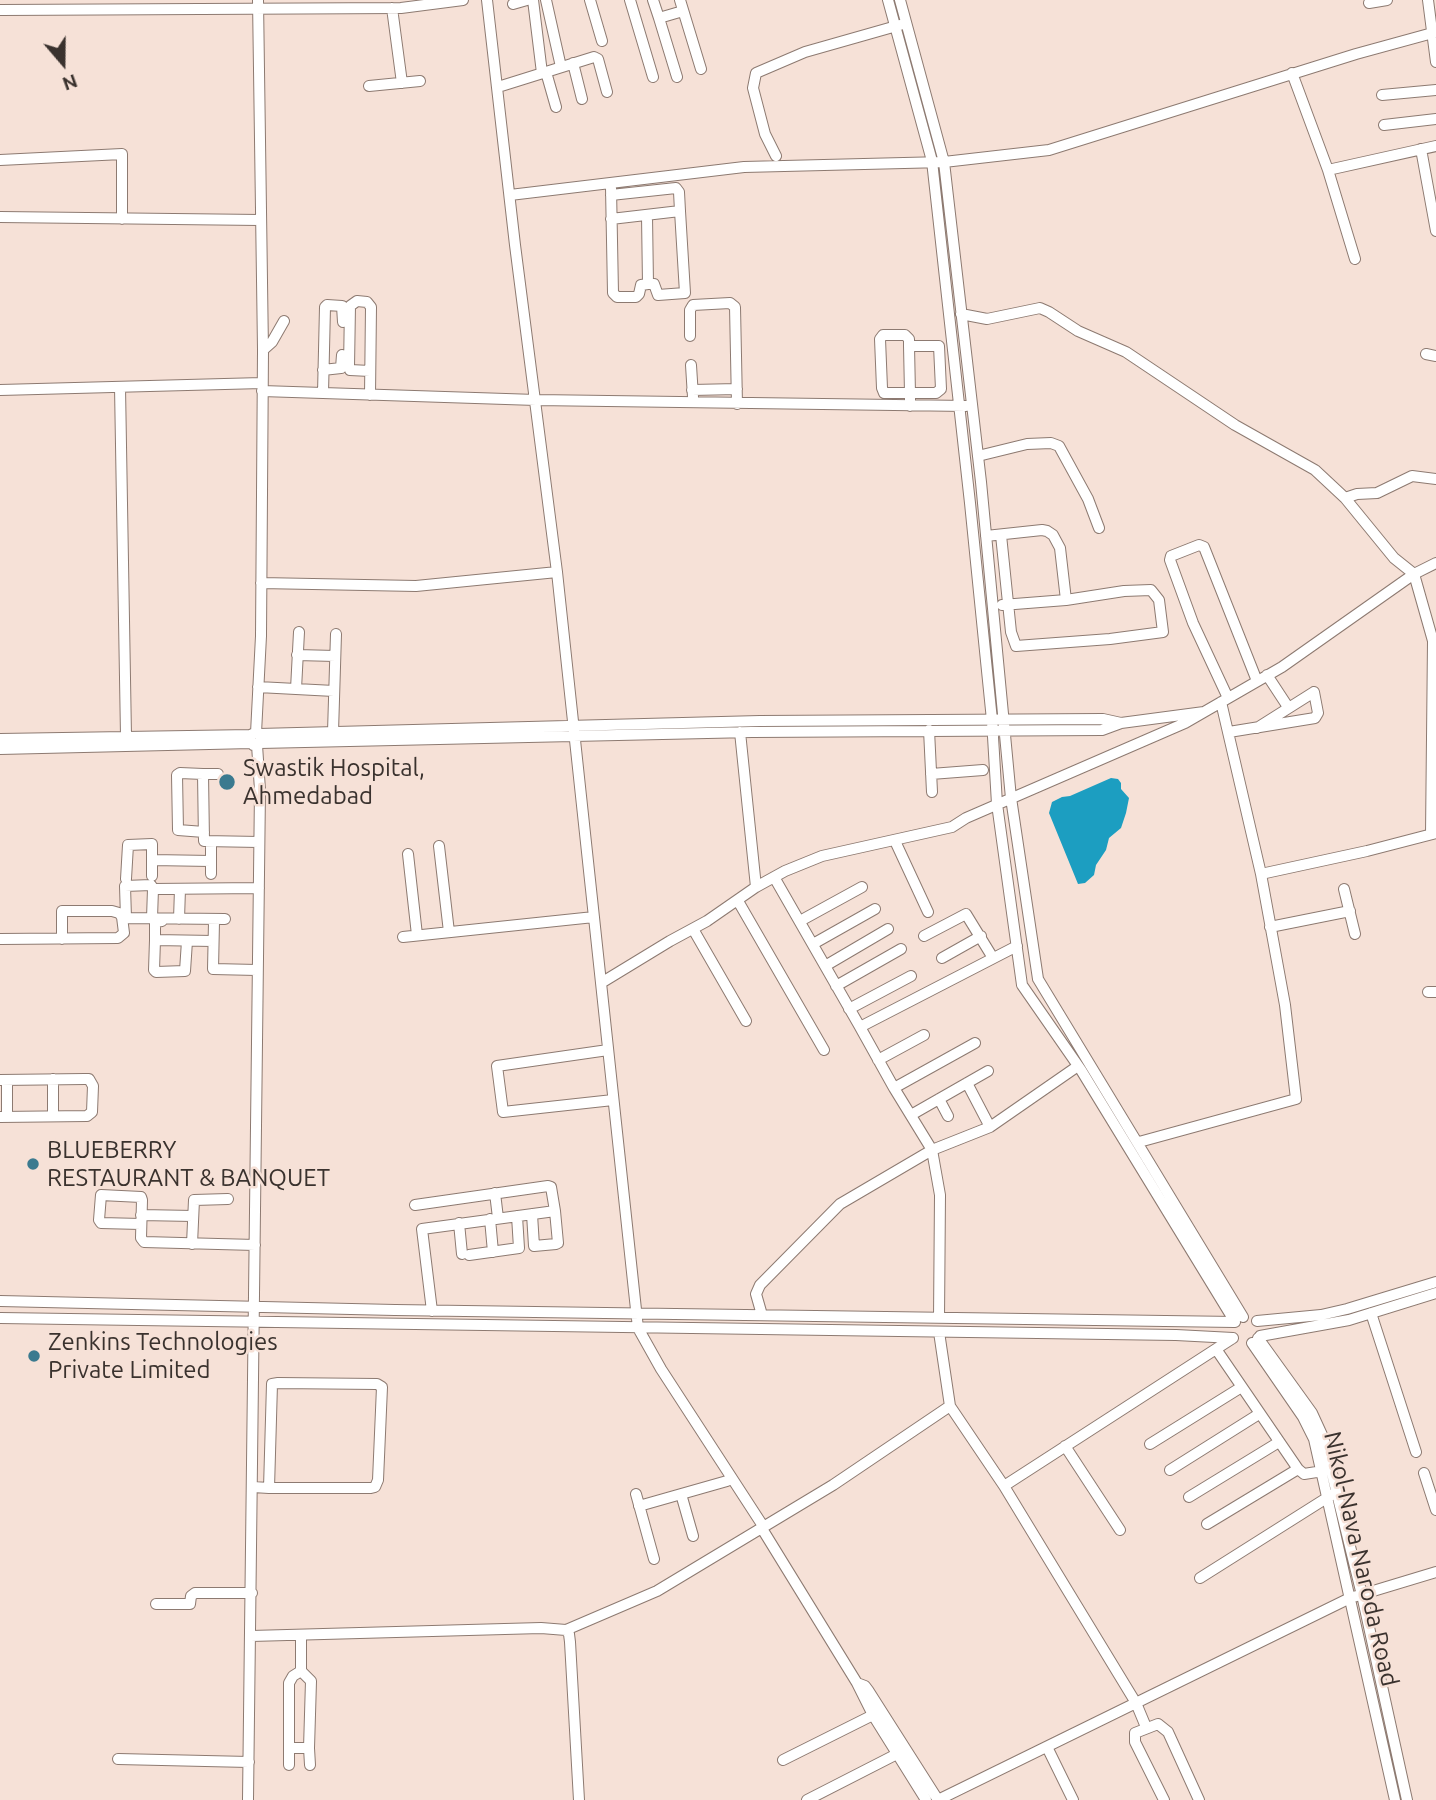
<!DOCTYPE html>
<style>
body{margin:0}
#map{position:relative;width:1436px;height:1800px;overflow:hidden;background:#f6e1d7;font-family:Ubuntu,sans-serif}
canvas{display:block}
.north{position:absolute;left:28px;top:28px;width:70px;height:70px;-webkit-text-stroke:5px #f6e1d7;paint-order:stroke;rotate:160deg;font-size:19px;font-weight:700;line-height:28px;text-align:center;color:#3a322e}
.north::after{content:'';display:block;margin:auto;width:24px;height:32px;background:#3a322e;clip-path:polygon(50% 0,100% 100%,50% 72%,0 100%)}
</style>
<div id="map">
<canvas width="1436" height="1800"></canvas>
<div class="north">N</div>
</div>
<script>
const ctx = document.querySelector('canvas').getContext('2d');
ctx.lineJoin = 'round';
function fillPath(path, color) {
  ctx.fillStyle = color;
  ctx.fill(path, 'evenodd');
}
function shape(rows) {
  const path = new Path2D();
  for (const r of rows) {
    path.moveTo(r[0], r[1]);
    for (let i = 2; i < r.length; i += 2) path.lineTo(r[i], r[i + 1]);
  }
  return path;
}
function stroke(path, color, width, dash) {
  ctx.strokeStyle = color;
  ctx.lineWidth = width;
  ctx.lineCap = dash ? 'butt' : 'round';
  ctx.setLineDash(dash || []);
  ctx.stroke(path);
}
function write(font, color, halo, rows, align = 'center') {
  ctx.font = font + ' Ubuntu,sans-serif';
  ctx.lineWidth = 5;
  ctx.setLineDash([]);
  ctx.textBaseline = 'middle';
  ctx.strokeStyle = halo;
  ctx.fillStyle = color;
  for (const [text, x, y, turn = 0] of rows) {
    ctx.save();
    ctx.translate(x, y);
    ctx.rotate((+turn || 0) * Math.PI / 180);
    ctx.textAlign = isNaN(turn) ? turn : align;
    if (halo) ctx.strokeText(text, 0, 0);
    ctx.fillText(text, 0, 0);
    ctx.restore();
  }
}
fillPath(shape([
 [1111,778,1118,779,1121,783,1121,789,1129,798,1126,813,1121,828,1109,838,1106,850,1096,865,1094,875,1085,883,1078,884,1049,813,1052,802,1062,797,1070,796]
]), '#1c9ec1');
const minor = shape([
 [258,0,263,350,261,636,256,733,252,734,249,740,253,745,260,742],
 [487,0,515,245,557,572,638,1328,661,1369,763,1526],
 [533,0,542,73],
 [546,0,561,67],
 [590,0,602,41],
 [630,0,653,77],
 [653,0,659,18,683,11],
 [680,0,701,69],
 [888,0,932,161,970,503,992,720,997,804,1022,985,1081,1070,1235,1322],
 [900,0,944,162,981,482,1011,798,1038,979,1243,1317],
 [1428,0,1436,62],
 [1369,3,1387,0],
 [513,4,527,0],
 [392,8,402,83],
 [0,10,401,8,463,0],
 [659,18,677,77],
 [573,63,582,99],
 [546,72,556,107],
 [1292,73,1328,170,1355,259],
 [369,86,420,81],
 [498,87,594,57,598,59,607,92],
 [1382,95,1436,90],
 [1384,125,1436,119],
 [1421,149,1436,231],
 [776,156,765,134,753,88,756,73,805,52,900,25],
 [0,160,122,154,122,219],
 [1328,170,1436,146],
 [611,188,613,293,617,297,636,297,639,294,641,285,648,284],
 [510,195,744,167,944,162,1049,150,1356,54,1436,32],
 [611,195,676,188,679,192,680,211,611,219],
 [647,216,648,284],
 [0,217,260,220],
 [648,284,654,284,658,295,685,293,680,211],
 [961,314,987,319,1040,308,1049,312,1078,331,1126,352,1235,425,1315,470,1345,498],
 [690,336,690,310,693,305,730,303,735,307,737,404],
 [909,346,939,346,941,389,936,393,884,393,882,388,880,339,883,335,905,335,909,339,909,346,910,393,910,406],
 [263,350,272,342,284,321],
 [1426,354,1436,356],
 [691,365,693,397],
 [323,370,341,368,342,355],
 [120,387,126,736],
 [0,390,262,383],
 [692,390,737,389],
 [262,391,536,400,966,406],
 [323,393,325,307,327,305,342,306,343,322],
 [370,395,371,307,367,302,357,301,350,306,349,367,350,370,370,371],
 [978,456,1027,444,1051,443,1059,446,1088,499,1099,528],
 [986,536,1042,530,1047,531,1053,535,1060,548,1066,600,1124,591,1151,590,1159,600,1163,632,1110,639,1016,646,1011,632,1001,535],
 [261,583,416,586,557,572],
 [1002,605,1066,600],
 [297,655,335,656],
 [1267,675,1288,707],
 [258,687,334,691],
 [296,689,299,632],
 [1228,698,1193,623,1170,560,1171,556,1199,545,1204,547,1257,681],
 [1221,702,1261,874,1367,851,1436,833],
 [929,730,932,792],
 [333,732,336,634],
 [740,732,756,887],
 [1229,732,1315,718,1318,713,1314,692,1257,728],
 [259,734,760,721,1103,719,1121,723],
 [0,739,251,735],
 [260,743,752,732,1102,730,1121,723,1204,712],
 [0,749,251,743],
 [203,774,180,773,177,775,178,830,204,832],
 [218,774,203,774,204,841,259,842],
 [931,774,983,770],
 [1431,834,1433,641,1414,574,1394,558,1345,498,1357,494,1377,493,1412,476,1436,479],
 [895,841,928,912],
 [439,846,449,932],
 [408,854,417,935],
 [211,874,211,842],
 [152,876,152,860],
 [774,877,860,1027],
 [126,879,128,845,152,844,152,860,211,861],
 [1344,889,1355,934],
 [738,901,824,1050],
 [152,918,153,889],
 [179,919,180,889],
 [225,919,126,918,125,886,151,885,153,889,259,888],
 [162,921,155,922,155,940,213,941],
 [800,921,862,887],
 [214,922,213,969,257,970],
 [1270,927,1350,911],
 [693,929,746,1021],
 [924,936,966,914,993,958],
 [403,937,594,917],
 [0,939,118,938,124,933,122,917,119,913,112,911,62,911,62,939],
 [155,940,154,970,156,972,185,971,187,941],
 [813,944,875,909],
 [942,958,981,936],
 [825,966,888,929],
 [601,983,670,941,707,921,756,887,785,871,822,856,952,827,966,818,1185,723,1282,667,1414,574,1436,563],
 [836,986,901,949],
 [1428,992,1436,992],
 [849,1009,911,976],
 [608,1050,497,1066,503,1112,613,1100],
 [878,1060,924,1035],
 [53,1079,53,1116],
 [0,1080,85,1079,89,1079,93,1086,92,1112,87,1116,0,1117],
 [967,1083,990,1127],
 [894,1088,860,1027,1017,946],
 [939,1099,948,1116],
 [911,1115,988,1071],
 [7,1117,7,1080],
 [1139,1142,1296,1099,1285,1005,1261,874],
 [495,1193,498,1218],
 [415,1205,548,1186,551,1187,555,1211,422,1229,432,1311],
 [532,1214,534,1246,556,1244,558,1243,555,1211],
 [141,1215,193,1216],
 [490,1219,493,1252],
 [459,1223,462,1254],
 [141,1224,101,1223,99,1220,101,1195,141,1197,142,1200,141,1238,144,1242,255,1245],
 [192,1244,194,1200,228,1199],
 [469,1255,519,1248,517,1216],
 [0,1301,395,1310,1235,1322],
 [1371,1313,1416,1452],
 [762,1315,756,1294,760,1285,840,1204,932,1150,894,1088,975,1043],
 [0,1318,1176,1335,1233,1338],
 [939,1318,940,1195,932,1150,990,1127,1078,1066],
 [1257,1321,1321,1315,1347,1309,1436,1282],
 [939,1332,950,1406,1004,1486],
 [1260,1336,1349,1320,1436,1293],
 [1258,1338,1312,1413,1323,1437,1362,1595,1407,1800],
 [1252,1343,1303,1417,1314,1439,1395,1800],
 [1150,1444,1240,1388],
 [1065,1446,1120,1530],
 [1298,1469,1304,1474,1323,1471],
 [1170,1470,1259,1414],
 [1424,1473,1436,1510],
 [253,1487,269,1488,371,1488,375,1487,378,1480,382,1387,377,1384,278,1383,272,1384,269,1488],
 [636,1494,654,1559],
 [681,1494,693,1536],
 [1189,1497,1279,1442],
 [639,1506,727,1481],
 [1207,1524,1298,1469,1216,1349],
 [761,1527,857,1683,873,1715,926,1800],
 [1200,1578,1333,1494],
 [156,1604,190,1604,191,1596,195,1593,252,1593],
 [566,1630,657,1591,833,1485,950,1406],
 [301,1635,301,1671,293,1676,289,1683,289,1748,309,1748,311,1681,301,1671],
 [251,1636,541,1628,566,1630,569,1634,570,1642,579,1800],
 [857,1683,865,1686,868,1690,938,1800],
 [1146,1727,1136,1703,1004,1486,1233,1338],
 [1047,1747,1073,1800],
 [309,1748,310,1765],
 [118,1759,249,1762],
 [783,1760,873,1715],
 [289,1765,289,1748],
 [248,1800,260,790,257,745],
 [807,1800,897,1754],
 [938,1800,1350,1598,1436,1572],
 [1164,1800,1135,1742,1135,1733,1158,1724,1168,1732,1199,1800]
]);
stroke(minor, '#8d7a71', 12);
stroke(minor, '#fff', 10);
for (const [x, y, r, color] of [
 [227,782,9,"#3b7a8f"],
 [33,1164,7,"#3b7a8f"],
 [34,1356,7,"#3b7a8f"]
]) {
  const dot = new Path2D();
  dot.arc(x, y, r, 0, 2 * Math.PI);
  ctx.fillStyle = color;
  ctx.fill(dot);
  stroke(dot, '#f6e1d7', 2.5);
}
write('24px', '#3a322e', '#f6e1d7', [
 ["Swastik Hospital,",243,768],
 ["Ahmedabad",243,796],
 ["BLUEBERRY",47,1150],
 ["RESTAURANT & BANQUET",47,1178],
 ["Zenkins Technologies",48,1342],
 ["Private Limited",48,1370]
], 'left');
write('24px', '#3a322e', '#f6e1d7', [
 ["Nikol-Nava Naroda Road",1361,1559,77]
]);
</script>
